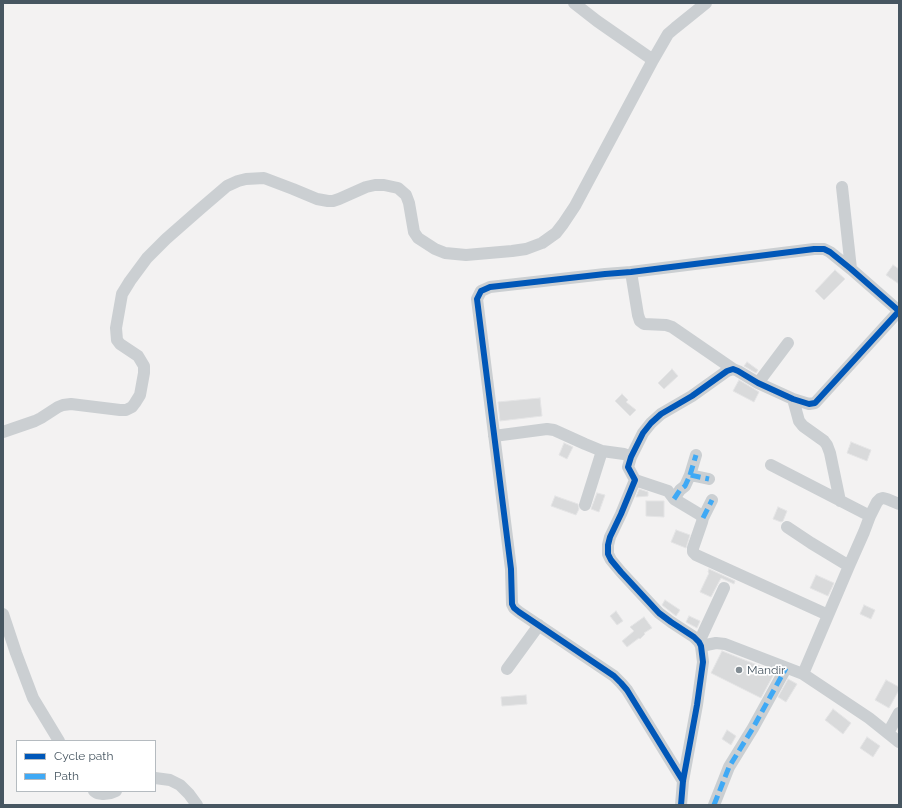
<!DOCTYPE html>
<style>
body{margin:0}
#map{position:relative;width:902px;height:808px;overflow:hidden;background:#f3f2f2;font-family:Raleway,sans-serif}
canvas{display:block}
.frame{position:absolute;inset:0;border:4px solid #475661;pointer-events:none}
.legend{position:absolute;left:16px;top:740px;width:140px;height:52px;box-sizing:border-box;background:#fff;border:1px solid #b5bbc0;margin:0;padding:5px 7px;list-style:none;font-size:12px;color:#475661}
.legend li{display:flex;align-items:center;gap:8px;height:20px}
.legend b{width:20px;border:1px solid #b5bbc0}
</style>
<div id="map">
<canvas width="902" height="808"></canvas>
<div class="frame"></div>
<ul class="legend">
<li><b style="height:5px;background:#0057b8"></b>Cycle path</li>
<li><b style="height:5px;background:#3fa9f5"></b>Path</li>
</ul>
</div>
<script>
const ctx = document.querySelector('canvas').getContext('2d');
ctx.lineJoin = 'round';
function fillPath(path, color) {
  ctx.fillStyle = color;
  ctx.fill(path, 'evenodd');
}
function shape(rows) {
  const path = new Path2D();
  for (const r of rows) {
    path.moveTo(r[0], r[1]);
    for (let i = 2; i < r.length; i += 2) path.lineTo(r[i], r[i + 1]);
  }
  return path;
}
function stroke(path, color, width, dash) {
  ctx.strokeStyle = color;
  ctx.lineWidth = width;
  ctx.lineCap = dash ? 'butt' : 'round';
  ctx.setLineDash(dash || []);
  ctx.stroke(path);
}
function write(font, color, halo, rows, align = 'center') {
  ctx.font = font + ' Raleway,sans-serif';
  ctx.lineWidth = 3.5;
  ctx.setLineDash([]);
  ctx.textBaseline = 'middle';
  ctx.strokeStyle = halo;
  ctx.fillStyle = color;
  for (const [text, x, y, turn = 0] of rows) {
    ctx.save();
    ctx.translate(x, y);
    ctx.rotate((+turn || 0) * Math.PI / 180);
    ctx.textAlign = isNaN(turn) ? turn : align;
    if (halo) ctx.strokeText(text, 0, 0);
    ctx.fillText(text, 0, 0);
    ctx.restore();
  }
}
const building = shape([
 [893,265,899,269,899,284,886,275,893,265],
 [835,270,845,279,824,300,815,291,835,270],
 [747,362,758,370,756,373,744,366,747,362],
 [672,369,678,376,664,389,658,383,672,369],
 [739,380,759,392,754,402,733,391,739,380],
 [622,394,628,400,626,402,636,410,630,416,615,401,622,394],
 [540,398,542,416,500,421,498,402,540,398],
 [851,442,871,450,867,461,847,453,851,442],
 [564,443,573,447,567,459,559,455,564,443],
 [639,489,648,492,648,496,636,497,639,489],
 [597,493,605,495,599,512,591,509,597,493],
 [555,496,578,504,579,509,576,515,551,506,555,496],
 [646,501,664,501,664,517,646,516,646,501],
 [778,507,787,511,783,521,781,522,773,519,778,507],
 [676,530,690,535,686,548,671,542,676,530],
 [709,569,735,581,734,584,721,578,711,597,700,592,709,573,708,572,709,569],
 [816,575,834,583,828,596,810,588,816,575],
 [665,600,680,610,676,616,662,605,665,600],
 [864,605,875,610,871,619,860,614,864,605],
 [616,611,623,621,617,625,610,616,616,611],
 [689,616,700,621,697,628,686,622,689,616],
 [644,617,652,628,644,633,645,634,640,639,639,638,627,647,622,641,634,631,630,627,644,617],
 [722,651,775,672,761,698,711,673,722,651],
 [788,679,797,684,786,702,778,697,788,679],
 [886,680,899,687,899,690,889,708,875,700,886,680],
 [526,695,527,704,502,706,501,697,526,695],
 [833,709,851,723,843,734,825,720,833,709],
 [727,730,736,736,731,745,722,739,727,730],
 [867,737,880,746,873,757,860,748,867,737]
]);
fillPath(building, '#d9dadb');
stroke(building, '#e4e4e5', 1);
stroke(shape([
 [574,3,597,21,653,60],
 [842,187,851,269],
 [631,272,638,315,640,321,644,324,666,325,672,327,733,369],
 [758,383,788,343],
 [793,399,799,421,803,426,824,441,827,445,830,453,840,501],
 [3,432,35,421,41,418,58,407,63,405,71,404,120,410,126,410,132,407,135,403,140,395,144,373,144,366,138,356,120,344,117,340,116,328,122,294,130,281,147,258,166,239,199,210,227,186,238,181,246,179,264,178,293,189,317,199,328,201,333,201,339,199,366,187,375,185,384,185,398,188,406,195,409,203,414,232,418,238,435,249,445,253,466,255,512,251,526,249,542,243,556,233,563,224,575,206,653,60,668,34,675,28,706,3],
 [494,436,547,429,554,430,585,444,602,451,624,454,631,457],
 [771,465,870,516],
 [690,475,696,455],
 [635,480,668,491,674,499,699,514,703,518],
 [674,499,680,490,685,486,690,475,709,479],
 [712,500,703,518,702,522,693,548,693,552,696,555,828,615],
 [585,505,602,451],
 [787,527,811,543,849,566],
 [3,614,16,653,33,698,59,741],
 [699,642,724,588],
 [701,646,716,643,725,644,803,674,869,718,899,742],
 [507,669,539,625],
 [803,674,849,566,864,532,870,516,877,502,880,499,883,498,887,499,899,504],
 [888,733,899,713],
 [155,778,170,780,180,785,189,794,197,805],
 [94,791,97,793,103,794,111,793,116,791],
 [681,805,683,781,697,705,703,662,701,646,699,642,694,637,671,622,659,613,621,572,611,560,608,554,608,545,610,537,621,514,635,480,628,467,631,457,643,433,651,423,661,414,692,396,727,371,733,369,738,371,758,383,793,399,809,404,815,403,899,311,851,269,830,252,824,249,814,249,631,272,605,274,490,287,481,291,477,299,511,569,512,604,514,608,519,612,614,676,621,683,627,690,683,781],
 [714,805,729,767,753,728,786,668]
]), '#cbcfd2', 12);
stroke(shape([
 [690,475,696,455],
 [674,499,680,490,685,486,690,475,709,479],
 [703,518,712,500],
 [714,805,729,767,753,728,786,668]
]), '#3fa9f5', 5, [10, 5]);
stroke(shape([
 [681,805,683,781,697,705,703,662,701,646,699,642,694,637,671,622,659,613,621,572,611,560,608,554,608,545,610,537,621,514,635,480,628,467,631,457,643,433,651,423,661,414,692,396,727,371,733,369,738,371,758,383,793,399,809,404,815,403,899,311,851,269,830,252,824,249,814,249,631,272,605,274,490,287,481,291,477,299,511,569,512,604,514,608,519,612,614,676,621,683,627,690,683,781]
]), '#0057b8', 6);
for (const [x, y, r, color] of [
 [739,670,4,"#838d94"]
]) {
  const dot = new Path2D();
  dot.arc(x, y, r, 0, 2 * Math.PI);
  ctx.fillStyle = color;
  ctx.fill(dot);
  stroke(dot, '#fff', 1.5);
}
write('12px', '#475661', '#fff', [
 ["Mandir",747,670]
], 'left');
</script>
